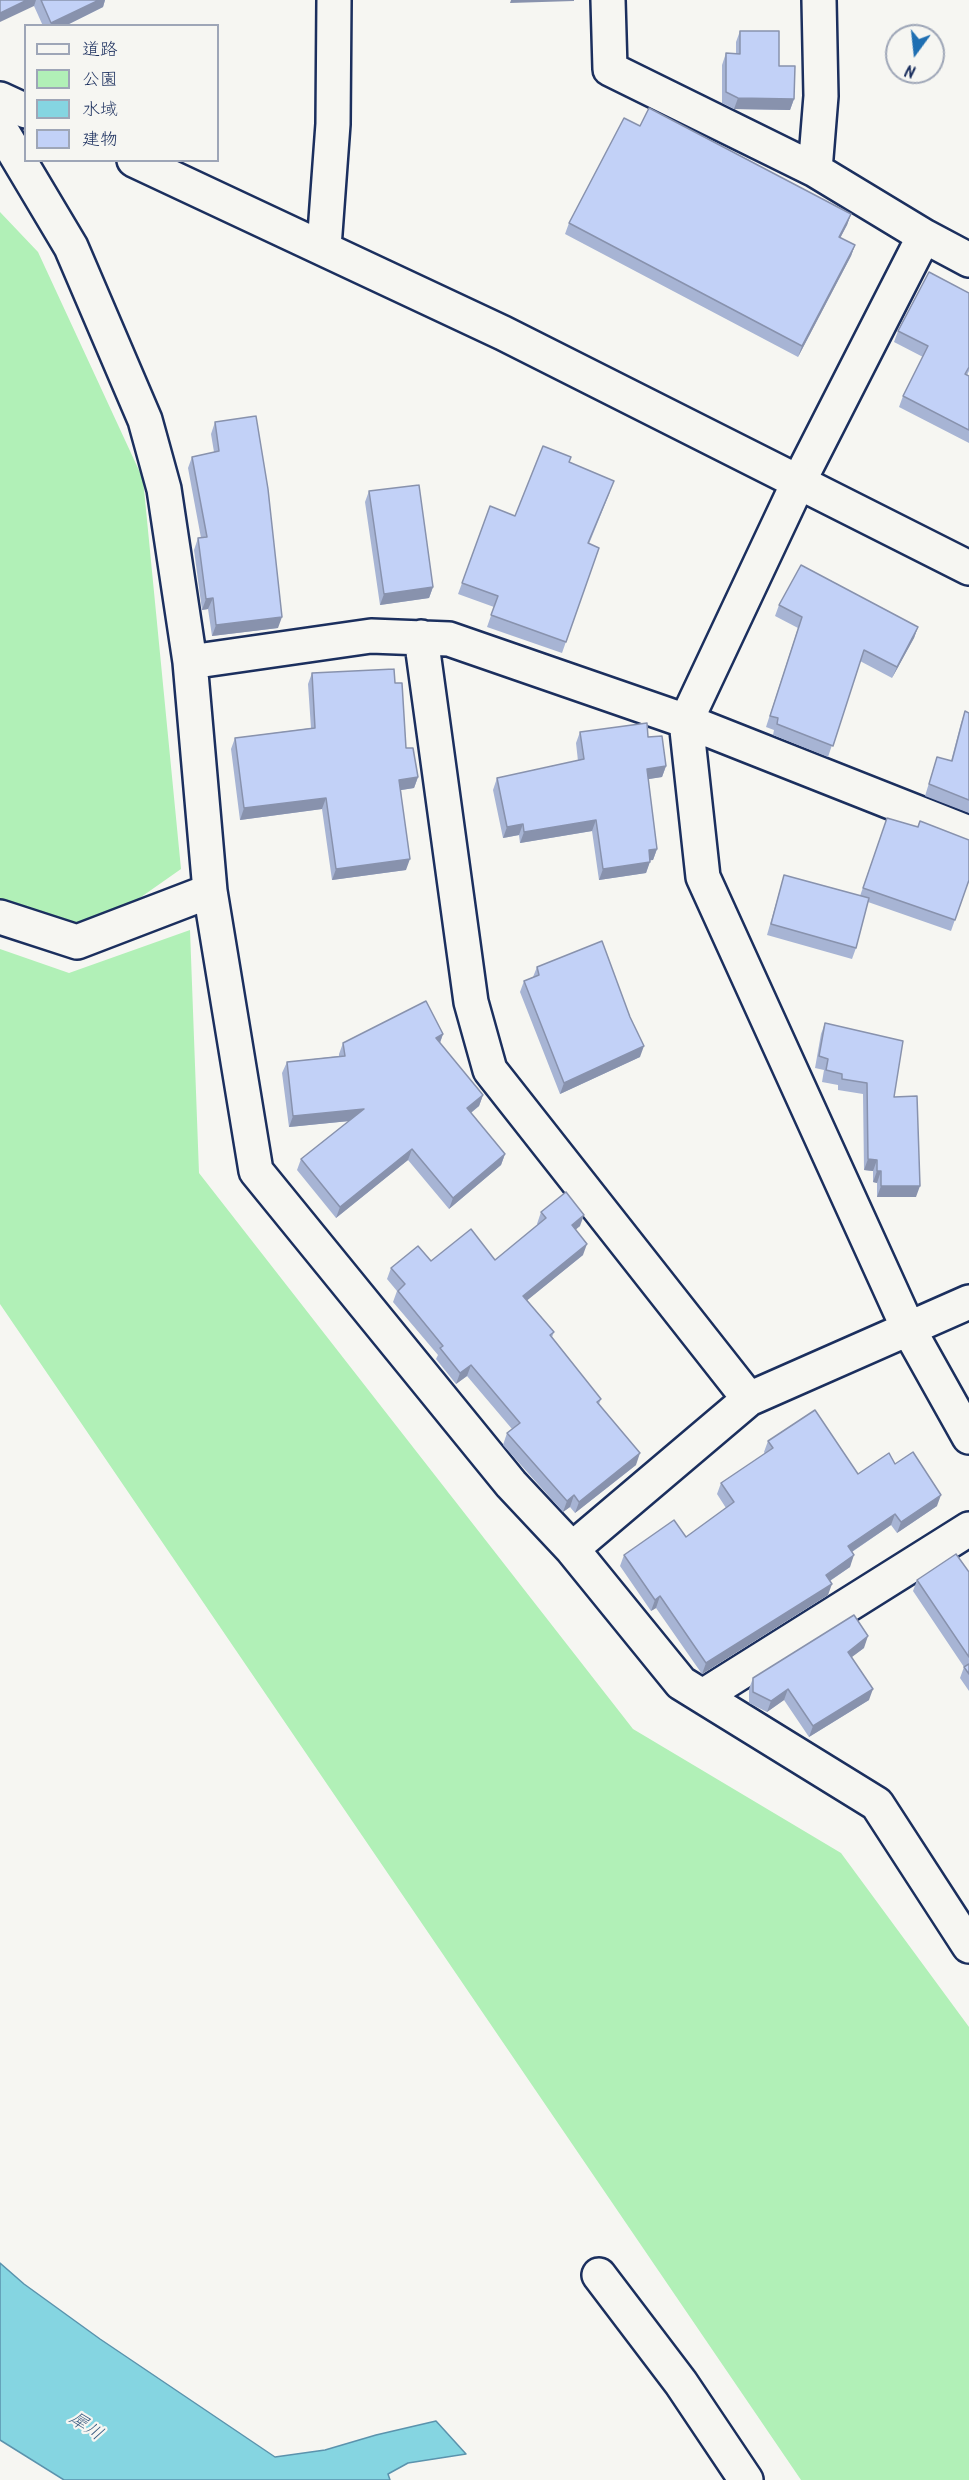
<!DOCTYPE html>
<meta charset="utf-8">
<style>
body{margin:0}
#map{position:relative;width:969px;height:2480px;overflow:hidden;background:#f6f6f2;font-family:Kalam,"Klee One",sans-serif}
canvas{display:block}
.legend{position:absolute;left:24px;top:24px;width:195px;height:138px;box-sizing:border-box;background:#f6f6f2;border:2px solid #9ea6b7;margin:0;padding:8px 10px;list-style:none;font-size:18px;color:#1b2f5e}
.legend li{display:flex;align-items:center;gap:12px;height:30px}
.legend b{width:30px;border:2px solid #9ea6b7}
.north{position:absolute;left:885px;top:24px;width:60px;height:60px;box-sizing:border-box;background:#f6f6f2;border:2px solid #9ea6b7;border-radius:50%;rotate:195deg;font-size:16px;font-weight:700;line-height:24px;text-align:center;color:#1b2f5e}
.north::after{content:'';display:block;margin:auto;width:21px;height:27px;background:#1f6fb2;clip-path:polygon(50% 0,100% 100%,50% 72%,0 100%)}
</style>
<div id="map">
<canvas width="969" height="2480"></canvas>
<ul class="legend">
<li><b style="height:8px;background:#f6f6f2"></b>道路</li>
<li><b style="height:16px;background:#b1f0b7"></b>公園</li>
<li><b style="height:16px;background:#85d5e1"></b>水域</li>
<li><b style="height:16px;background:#c2d1f7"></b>建物</li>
</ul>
<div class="north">N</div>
</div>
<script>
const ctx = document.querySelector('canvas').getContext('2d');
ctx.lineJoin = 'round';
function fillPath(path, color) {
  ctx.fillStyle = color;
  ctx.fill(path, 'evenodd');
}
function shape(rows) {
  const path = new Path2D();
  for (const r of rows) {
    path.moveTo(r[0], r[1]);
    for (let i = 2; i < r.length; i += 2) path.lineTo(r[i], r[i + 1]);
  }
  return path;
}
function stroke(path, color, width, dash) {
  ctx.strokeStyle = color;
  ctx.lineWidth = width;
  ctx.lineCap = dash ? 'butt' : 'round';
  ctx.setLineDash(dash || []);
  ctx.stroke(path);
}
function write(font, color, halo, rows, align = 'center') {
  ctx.font = font + ' Kalam,"Klee One",sans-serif';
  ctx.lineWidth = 4.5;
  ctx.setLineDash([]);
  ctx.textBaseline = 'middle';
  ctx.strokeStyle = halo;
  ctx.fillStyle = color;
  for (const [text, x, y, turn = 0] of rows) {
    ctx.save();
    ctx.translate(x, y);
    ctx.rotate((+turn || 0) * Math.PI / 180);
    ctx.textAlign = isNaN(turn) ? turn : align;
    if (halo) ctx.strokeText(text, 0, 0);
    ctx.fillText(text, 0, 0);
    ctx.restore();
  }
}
fillPath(shape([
 [0,212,38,252,143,479,181,869,77,942,0,917],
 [190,930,199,1173,633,1729,841,1853,969,2027,969,2480,801,2480,0,1304,0,949,69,973]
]), '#b1f0b7');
const water = shape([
 [0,2263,24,2284,100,2339,275,2457,325,2450,376,2435,436,2421,466,2454,408,2463,388,2474,390,2480,64,2480,0,2440,0,2263]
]);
fillPath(water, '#85d5e1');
stroke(water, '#5b93ad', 1.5);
const minor = shape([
 [608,0,610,69,815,170],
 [819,0,821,96,815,170,924,236,799,481,686,721,703,877,908,1328,969,1437],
 [0,128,71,247,145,420,164,489,190,662,210,891],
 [924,236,969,260],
 [421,637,471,1002,490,1070,749,1399],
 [190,662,371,636,449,639,686,721,969,833],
 [0,917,77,942,210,891,256,1171,511,1484,572,1549,681,1683,877,1804,969,1946],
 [572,1549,749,1399,969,1302],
 [703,1696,969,1529],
 [599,2275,681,2383,746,2480]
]);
const tertiary = shape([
 [0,99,26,111],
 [134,160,503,333,969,568],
 [324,247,333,124,334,0]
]);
stroke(minor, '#1b2f5e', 38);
stroke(tertiary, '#1b2f5e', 38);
stroke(minor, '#f6f6f2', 33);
stroke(tertiary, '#f6f6f2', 33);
fillPath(shape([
 [0,0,105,0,103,7,65,26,43,26,34,6],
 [740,31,779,66,794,99,790,110,734,109,722,103,722,65,726,53,736,54,736,42],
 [640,126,851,214,847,225,840,238,855,245,851,256,798,357,565,234,569,223],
 [969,293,969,371,967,375,969,376,969,443,899,407,903,396,923,357,894,342,898,331],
 [215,422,278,628,212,636,208,609,202,610,194,550,198,538,201,538,188,468,192,457,214,452,211,434],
 [569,462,610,492,589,544,599,548,562,653,487,627,494,607,458,594,490,506,515,516],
 [369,491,433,587,429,598,380,605,365,502],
 [779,605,918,627,914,638,892,678,860,661,828,757,773,735,774,730,766,727,798,628,775,616],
 [312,673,395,683,406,748,418,777,414,788,401,790,406,870,332,880,322,809,240,820,231,749,235,738,311,728,308,684],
 [965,711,969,713,969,813,925,796,937,757,951,761,961,723],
 [580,732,648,737,666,766,662,777,648,779,657,849,653,860,650,860,646,873,599,880,592,831,520,843,519,835,503,838,493,790,497,778,578,761,576,743],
 [887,818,917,827,920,821,969,880,951,931,868,902,856,948,852,959,767,935,784,875,860,896],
 [537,967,630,1017,640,1057,560,1094,520,992,524,981,533,977],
 [825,1023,894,1097,916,1197,877,1197,877,1183,873,1182,873,1171,864,1170,863,1094,838,1090,838,1085,822,1082,824,1070,815,1068,821,1034],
 [443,1034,440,1043,483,1095,479,1106,471,1113,505,1154,501,1165,449,1209,408,1160,336,1218,297,1170,301,1159,349,1121,289,1127,282,1073,287,1062,339,1056,339,1054,343,1043],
 [541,1212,580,1226,576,1229,583,1255,527,1300,554,1332,552,1337,601,1399,599,1404,636,1465,575,1513,570,1507,563,1512,503,1445,507,1433,512,1429,467,1376,456,1384,436,1359,438,1355,393,1302,397,1291,387,1279,391,1268,431,1261,495,1260,538,1225,537,1224],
 [768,1441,858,1474,895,1464,937,1506,897,1533,891,1525,852,1552,850,1567,830,1581,828,1595,702,1674,656,1608,651,1611,620,1566,624,1555,686,1537,726,1508,717,1494,721,1483,765,1454,764,1452],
 [969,1572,969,1691,960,1678,964,1667,913,1591,917,1580],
 [864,1648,851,1657,869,1700,809,1737,784,1700,767,1712,749,1703,749,1689,753,1678]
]), '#a7b4d4');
fillPath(shape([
 [27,0,36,0,34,6,0,22,0,13],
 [99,0,105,0,103,7,65,26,51,26,51,23],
 [511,0,574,0,574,1,510,3],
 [738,98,794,99,790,110,734,109],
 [851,214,847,225,835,248,839,237],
 [855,245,851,256,798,357,802,346],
 [433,587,429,598,380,605,384,594],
 [213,598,208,609,202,610,206,599],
 [282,617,278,628,212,636,216,625],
 [918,627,914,638,892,678,897,667],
 [666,766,662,777,643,780,647,769],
 [418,777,414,788,395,791,399,780],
 [326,798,322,809,240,820,244,808],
 [596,820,592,831,520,843,524,832],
 [523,824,519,835,503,838,507,827],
 [657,849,653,860,645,861,649,850],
 [410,859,406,870,332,880,336,869],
 [650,862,646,873,599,880,603,869],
 [443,1034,439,1045,436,1038],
 [644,1046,640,1057,560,1094,564,1083],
 [483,1095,479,1106,463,1119,467,1108],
 [364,1109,360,1120,289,1127,293,1116],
 [412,1149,408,1160,336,1218,340,1207],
 [505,1154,501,1165,449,1209,453,1198],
 [868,1159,877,1160,873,1171,864,1170],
 [877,1171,881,1171,877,1183,873,1182],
 [881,1186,920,1186,916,1197,877,1197],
 [584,1215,580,1226,568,1236,572,1225],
 [587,1244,583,1255,519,1307,523,1296],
 [471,1365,467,1376,456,1384,460,1373],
 [640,1453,636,1465,575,1513,579,1502],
 [574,1495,570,1507,563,1512,567,1501],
 [941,1495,937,1506,897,1533,901,1522],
 [895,1514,891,1525,844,1557,848,1546],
 [854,1555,850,1567,822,1586,826,1575],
 [832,1584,828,1595,702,1674,706,1663],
 [660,1596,656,1608,651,1611,655,1600],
 [868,1636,864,1648,844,1663,848,1652],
 [788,1689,784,1700,767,1712,771,1701],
 [873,1689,869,1700,809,1737,813,1726]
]), '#8892ad');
const building = shape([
 [0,0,27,0,0,13,0,0],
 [41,0,99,0,51,23,41,0],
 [740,31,779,31,779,66,795,66,794,99,738,98,726,92,726,53,740,54,740,31],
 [649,108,851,214,839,237,855,245,802,346,569,223,624,118,640,126,649,108],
 [929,272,969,293,969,367,965,374,969,376,969,430,903,396,928,346,898,331,929,272],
 [256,416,268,489,282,617,216,625,213,598,206,599,198,538,207,537,192,457,219,451,215,422,256,416],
 [543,446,571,457,569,462,614,481,588,543,599,548,566,642,491,615,498,596,462,583,490,506,515,516,543,446],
 [419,485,433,587,384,594,369,491,419,485],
 [801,565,918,627,897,667,864,650,833,746,777,724,778,718,770,716,802,617,779,605,801,565],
 [394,669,395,683,402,683,406,748,413,748,418,777,399,780,410,859,336,869,326,798,244,808,235,738,315,728,312,673,394,669],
 [965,711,969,713,969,800,929,784,937,757,952,761,965,711],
 [647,723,648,737,662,736,666,766,647,769,657,849,649,850,650,862,603,869,596,820,524,832,523,824,507,827,497,778,584,759,580,732,647,723],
 [887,818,918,827,920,821,969,840,969,880,955,920,863,888,887,818],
 [784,875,869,898,856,948,771,924,784,875],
 [602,941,630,1017,644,1046,564,1083,524,981,539,975,537,967,602,941],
 [426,1001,443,1034,436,1038,483,1095,467,1108,505,1154,453,1198,412,1149,340,1207,301,1159,364,1109,293,1116,287,1062,345,1056,343,1043,426,1001],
 [825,1023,903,1041,894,1097,917,1096,920,1186,881,1186,881,1171,877,1171,877,1160,868,1159,867,1083,842,1079,842,1074,826,1070,828,1059,819,1056,825,1023],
 [566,1192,584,1215,572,1225,587,1244,523,1296,554,1332,550,1335,601,1399,597,1402,640,1453,579,1502,574,1495,567,1501,507,1433,520,1423,471,1365,460,1373,440,1348,443,1346,398,1291,405,1284,391,1268,418,1246,431,1261,471,1229,495,1260,546,1218,541,1212,566,1192],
 [815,1410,858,1474,889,1453,895,1464,913,1452,941,1495,901,1522,895,1514,848,1546,854,1555,826,1575,832,1584,706,1663,660,1596,655,1600,624,1555,674,1520,686,1537,734,1502,721,1483,773,1448,768,1441,815,1410],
 [956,1554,969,1572,969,1657,917,1580,956,1554],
 [854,1615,868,1636,848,1652,873,1689,813,1726,788,1689,771,1701,753,1692,753,1678,854,1615],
 [969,1664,969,1674,964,1667,969,1664]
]);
fillPath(building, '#c2d1f7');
stroke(building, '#8892ad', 1.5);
write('italic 18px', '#36587f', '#f6f6f2', [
 ["犀川",85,2428,34]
]);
</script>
